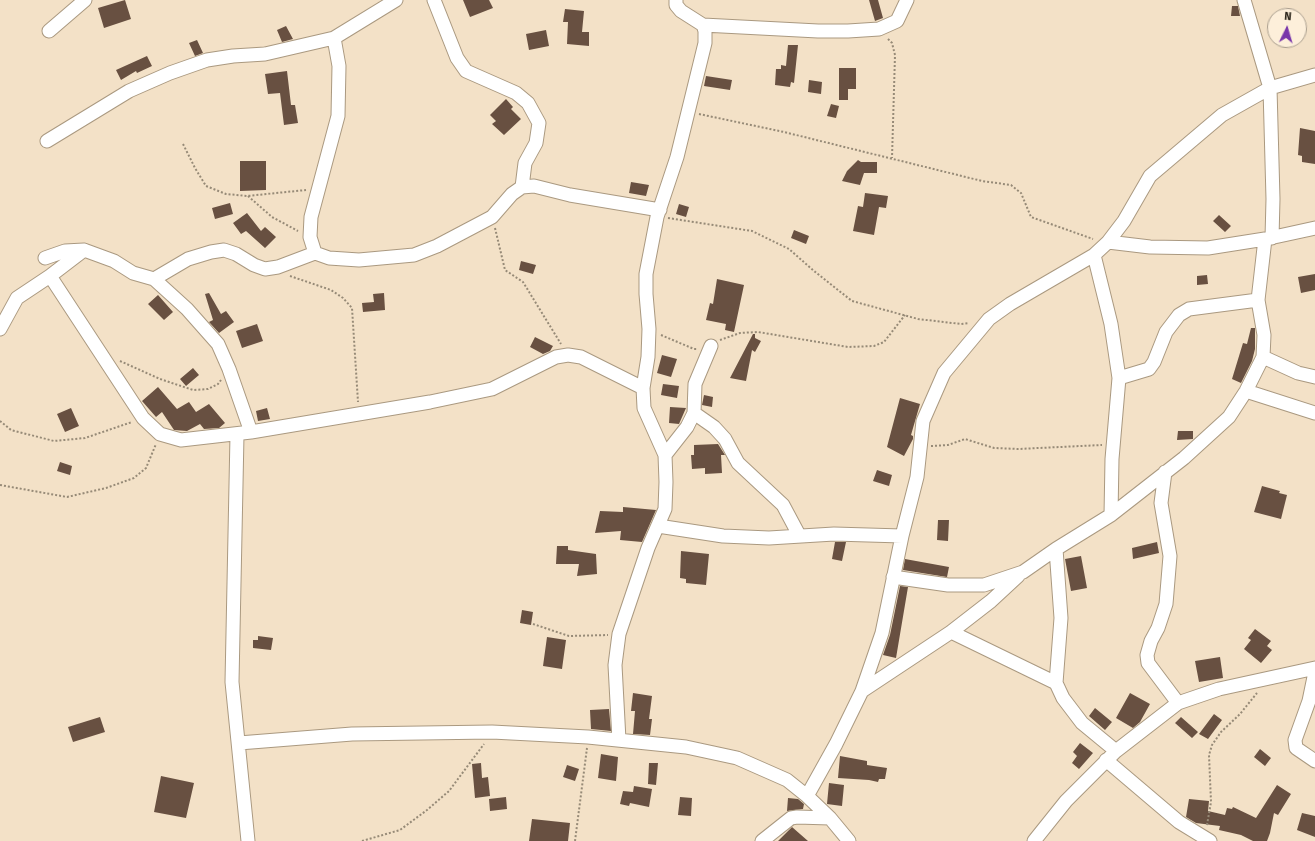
<!DOCTYPE html>
<style>
body{margin:0}
#map{position:relative;width:1315px;height:841px;overflow:hidden;background:#f3e1c7;font-family:"Fira Sans",sans-serif}
canvas{display:block}
.north{position:absolute;left:1267px;top:8px;width:40px;height:40px;box-sizing:border-box;background:#fdefda;border:1px solid #a99e8e;border-radius:50%;rotate:5deg;font-size:11px;font-weight:700;line-height:16px;text-align:center;color:#2b251b}
.north::after{content:'';display:block;margin:auto;width:14px;height:18px;background:#7936aa;clip-path:polygon(50% 0,100% 100%,50% 72%,0 100%)}
</style>
<div id="map">
<canvas width="1315" height="841"></canvas>
<div class="north">N</div>
</div>
<script>
const ctx = document.querySelector('canvas').getContext('2d');
ctx.lineJoin = 'round';
function fillPath(path, color) {
  ctx.fillStyle = color;
  ctx.fill(path, 'evenodd');
}
function shape(rows) {
  const path = new Path2D();
  for (const r of rows) {
    path.moveTo(r[0], r[1]);
    for (let i = 2; i < r.length; i += 2) path.lineTo(r[i], r[i + 1]);
  }
  return path;
}
function stroke(path, color, width, dash) {
  ctx.strokeStyle = color;
  ctx.lineWidth = width;
  ctx.lineCap = dash ? 'butt' : 'round';
  ctx.setLineDash(dash || []);
  ctx.stroke(path);
}
fillPath(shape([
 [125,0,131,19,104,28,98,8],
 [463,0,489,0,493,8,470,17],
 [869,0,878,0,883,18,875,21],
 [1232,6,1238,6,1240,16,1231,16],
 [565,9,584,11,582,32,589,32,589,46,567,44,568,22,563,22],
 [286,26,293,39,282,42,277,30],
 [546,30,549,46,529,50,526,34],
 [197,40,203,53,195,56,189,43],
 [788,45,798,45,794,83,791,82,790,87,775,85,776,69,781,69,781,65,786,66],
 [147,56,152,66,137,73,136,71,121,80,116,70],
 [839,68,856,68,856,89,848,89,848,100,839,100],
 [287,71,291,105,295,105,298,123,284,125,280,93,268,94,265,74],
 [706,76,732,80,730,90,704,86],
 [809,80,822,82,821,94,808,92],
 [506,99,513,107,511,109,521,119,504,135,492,124,496,121,490,115],
 [831,104,839,106,836,118,827,116],
 [1300,128,1315,131,1315,164,1302,162,1302,156,1298,155],
 [858,160,861,162,877,162,877,173,864,173,860,185,842,181,847,171],
 [240,161,266,161,266,190,240,191],
 [631,182,649,185,646,196,629,193],
 [865,193,888,196,886,208,879,207,874,235,853,231,858,206,863,207],
 [230,203,233,214,215,219,212,208],
 [679,204,689,207,686,217,676,214],
 [247,213,261,231,265,227,276,237,265,248,246,231,241,234,233,223],
 [1219,215,1231,226,1225,232,1213,221],
 [794,230,809,236,806,244,791,238],
 [521,261,536,265,533,274,519,270],
 [1315,274,1315,290,1301,293,1298,277],
 [1207,275,1208,284,1197,285,1197,276],
 [717,279,744,285,734,332,725,330,726,324,706,320,710,303,713,304],
 [209,293,221,314,226,311,234,322,219,333,209,322,213,320,205,294],
 [384,293,385,310,363,312,362,303,374,302,373,294],
 [158,295,173,312,164,320,148,304],
 [257,324,263,341,242,348,236,331],
 [1251,328,1255,328,1255,349,1252,361,1241,383,1232,379,1243,343,1247,344],
 [753,334,755,334,755,338,761,341,755,352,752,350,746,381,730,378],
 [535,337,553,346,550,351,543,354,530,347],
 [662,355,677,359,671,377,657,373],
 [193,368,199,375,186,386,180,379],
 [663,384,679,386,677,398,661,395],
 [158,387,177,409,189,402,196,412,209,404,225,423,219,428,204,429,200,424,187,431,174,430,162,412,156,417,142,401],
 [704,395,713,397,712,407,702,405],
 [900,398,920,404,911,435,913,436,913,439,904,456,887,447],
 [670,407,686,408,679,424,669,423],
 [71,408,79,426,65,432,57,414],
 [267,408,270,419,258,421,256,411],
 [1178,431,1193,431,1193,439,1177,440],
 [718,444,725,455,721,455,722,473,705,474,705,468,692,469,691,455,694,455,694,445],
 [60,462,72,466,70,475,57,471],
 [877,470,892,475,889,486,873,481],
 [1262,486,1280,491,1279,493,1287,495,1281,519,1254,512],
 [623,507,656,510,642,542,620,540,621,531,595,533,600,511,623,512],
 [938,520,949,520,948,541,937,540],
 [835,542,846,542,842,561,832,559],
 [1157,542,1159,553,1133,559,1132,548],
 [557,546,568,546,568,550,596,554,597,574,577,576,579,564,556,564],
 [681,551,709,554,706,585,686,583,686,579,680,578],
 [1081,556,1087,588,1071,591,1065,559],
 [905,559,949,567,947,577,903,570],
 [900,586,908,587,896,658,883,655,890,635],
 [522,610,533,612,531,625,520,623],
 [1255,629,1271,641,1267,646,1272,650,1261,663,1244,649,1251,640,1248,638],
 [258,636,273,638,271,650,253,648,253,640,258,640],
 [547,637,566,640,562,669,543,666],
 [1220,657,1223,678,1199,682,1195,661],
 [633,693,652,696,649,719,652,719,650,735,633,734,635,711,631,711],
 [1130,693,1150,704,1140,722,1133,728,1116,718],
 [1095,708,1112,722,1105,730,1089,716],
 [609,709,611,731,591,729,590,710],
 [1214,714,1222,720,1208,739,1199,734],
 [100,717,105,732,73,742,68,727],
 [1181,717,1198,732,1192,738,1175,723],
 [1080,743,1093,753,1079,769,1072,763,1077,756,1073,752],
 [1260,749,1271,758,1265,766,1254,757],
 [601,754,618,757,616,781,598,778],
 [840,756,867,761,867,765,887,768,885,779,879,779,878,782,869,780,838,778],
 [481,763,482,778,488,777,490,796,475,798,472,764],
 [649,763,658,763,656,785,648,784],
 [567,765,579,769,575,781,563,777],
 [161,776,194,783,186,818,154,812],
 [829,783,844,785,842,806,827,804],
 [1277,785,1291,794,1278,815,1274,813,1270,833,1267,841,1253,841,1241,835,1219,830,1220,826,1196,823,1186,817,1189,799,1209,801,1208,811,1225,815,1227,808,1232,809,1233,807,1256,818],
 [634,786,652,789,649,807,630,803,629,806,620,804,623,791,633,792],
 [506,797,507,809,490,811,489,799],
 [680,797,692,798,691,816,678,815],
 [788,798,798,799,804,804,803,809,787,811],
 [1302,813,1315,816,1315,837,1297,830],
 [532,819,570,823,568,841,529,841],
 [792,827,808,841,778,841]
]), '#685041');
const minor = shape([
 [434,0,457,58,466,71,516,93,528,103,539,123,536,143,525,163,522,187],
 [1244,0,1270,88,1273,199,1272,238],
 [703,25,818,31,848,31,879,29,897,21,907,0],
 [49,31,85,0],
 [334,38,339,66,338,116,311,217,310,237,315,253,329,258,359,260,414,255,437,246,492,217,512,194,522,187,534,186,570,195,660,210],
 [47,141,129,91,170,73,207,60,233,56,265,54,334,38,396,0],
 [1108,242,1150,247,1208,248,1265,239,1315,228],
 [84,250,50,276,143,418,160,434,181,440,251,432,430,402,492,389,556,357,568,355,581,357,643,388],
 [1094,255,1111,324,1119,378,1112,459,1111,515],
 [45,258,65,251,84,250,114,261,133,273,154,279,188,259,211,252,224,250,236,254,254,265,265,269,278,267,315,253],
 [154,279,187,309,218,344,229,369,251,432],
 [0,329,17,298,50,276],
 [1263,357,1298,373,1315,377],
 [1119,378,1149,369,1154,362,1166,332,1179,315,1189,309,1258,300],
 [1246,391,1315,413],
 [694,413,714,427,725,439,738,463,783,505,799,535],
 [237,435,232,682,248,841],
 [665,455,687,427,694,413,695,384,711,346],
 [1165,472,1161,503,1170,556,1166,604,1158,628,1151,641,1147,655,1148,663,1178,703],
 [658,526,723,536,769,538,834,534,902,536],
 [1056,549,1061,618,1056,683,1063,698,1082,723,1116,751],
 [893,577,948,585,984,585,1023,572,1056,549,1111,515,1184,458,1229,417,1246,391,1263,357,1264,335,1258,300,1265,239],
 [951,632,1056,683],
 [1315,672,1309,701,1295,740,1296,748,1315,761],
 [862,691,951,632,991,601,1018,576],
 [619,740,615,665,619,634,648,548,665,509,666,482,665,455,644,408,643,388,648,357,649,329,646,294,646,274,657,217,677,157,705,43,705,31,703,25,681,11,676,5,676,0],
 [239,743,352,734,492,732,588,737,686,747,737,758,787,780,807,796,830,818,849,841],
 [1106,760,1179,822,1210,841],
 [807,796,836,744,862,691,882,633,902,536,917,477,923,421,944,373,989,319,1010,304,1094,255,1108,242,1124,221,1150,176,1222,115,1270,88,1315,75],
 [762,841,791,818,797,817,830,818],
 [1034,841,1066,801,1116,751,1178,703,1219,689,1315,668]
]);
stroke(minor, '#aa9980', 15);
stroke(shape([
 [888,39,892,43,895,55,892,158],
 [699,114,784,132,982,181,1011,185,1021,193,1031,217,1093,239],
 [183,144,195,168,206,186,226,194,247,196,306,190],
 [248,196,272,217,298,231],
 [668,218,752,231,789,249,814,271,852,301,918,319,961,324,969,323],
 [495,228,505,270,523,282,561,344],
 [290,276,331,290,343,298,352,308,358,402],
 [661,335,694,349,698,349],
 [720,340,740,333,758,332,848,347,874,346,884,342,905,315],
 [120,361,160,379,193,390,208,389,218,384,221,380],
 [0,421,11,430,54,441,85,438,132,422],
 [931,446,948,445,965,439,994,448,1018,449,1102,445],
 [0,485,67,497,106,488,134,478,146,468,156,444],
 [533,624,569,636,608,635],
 [1207,825,1211,802,1209,755,1212,745,1221,732,1240,714,1257,693],
 [362,841,400,830,427,810,449,791,484,744],
 [575,841,587,748]
]), '#968a77', 2, [2, 2]);
stroke(minor, '#fff', 13);
</script>
